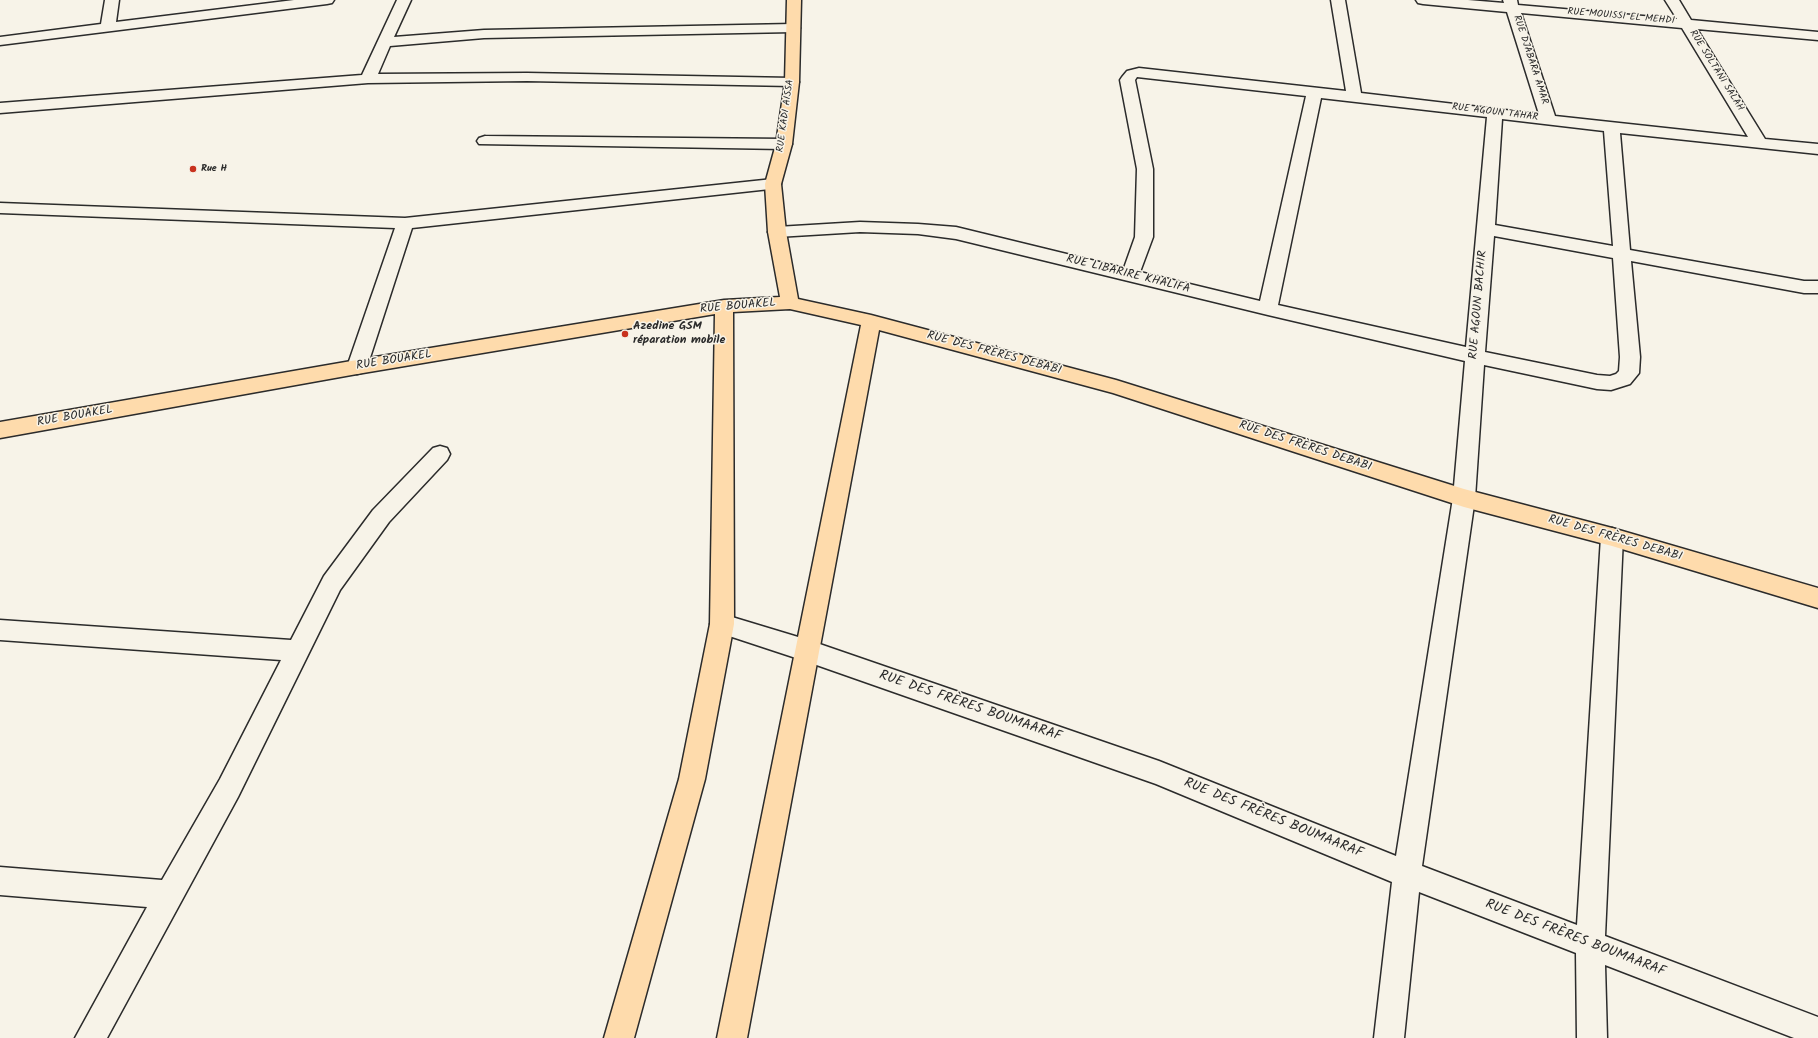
<!DOCTYPE html>
<meta charset="utf-8">
<style>
body{margin:0}
canvas{display:block;background:#f7f3e8}
</style>
<canvas width="1818" height="1038"></canvas>
<script>
const ctx = document.querySelector('canvas').getContext('2d');
ctx.lineJoin = 'round';
function shape(rows) {
  const path = new Path2D();
  for (const r of rows) {
    path.moveTo(r[0], r[1]);
    for (let i = 2; i < r.length; i += 2) path.lineTo(r[i], r[i + 1]);
  }
  return path;
}
function stroke(path, color, width, dash) {
  ctx.strokeStyle = color;
  ctx.lineWidth = width;
  ctx.lineCap = dash ? 'butt' : 'round';
  ctx.setLineDash(dash || []);
  ctx.stroke(path);
}
function fillPath(path, color) {
  ctx.fillStyle = color;
  ctx.fill(path, 'evenodd');
}
function write(font, color, halo, rows, align = 'center') {
  ctx.font = font + ' Kalam,sans-serif';
  ctx.lineWidth = 3;
  ctx.setLineDash([]);
  ctx.textBaseline = 'middle';
  ctx.strokeStyle = halo;
  ctx.fillStyle = color;
  for (const [text, x, y, turn = 0] of rows) {
    ctx.save();
    ctx.translate(x, y);
    ctx.rotate((+turn || 0) * Math.PI / 180);
    ctx.textAlign = isNaN(turn) ? turn : align;
    if (halo) ctx.strokeText(text, 0, 0);
    ctx.fillText(text, 0, 0);
    ctx.restore();
  }
}
const minor = shape([
 [105,0,119,0,116,22,294,0,334,0,332,3,327,4,0,45,0,37,101,24,105,0],
 [397,0,411,0,394,37,484,30,793,24,798,25,800,28,798,31,793,32,484,38,390,46,378,74,527,73,792,78,797,79,799,82,797,85,792,86,527,81,368,83,0,113,0,103,362,75,397,0],
 [1331,0,1345,0,1361,93,1539,114,1507,12,1423,4,1418,3,1416,0,1468,0,1504,3,1503,0,1517,0,1518,5,1677,19,1665,0,1679,0,1691,20,1818,32,1818,40,1697,29,1765,139,1818,144,1818,154,1620,133,1630,250,1804,281,1818,281,1818,293,1804,293,1631,261,1640,357,1639,373,1630,384,1611,390,1597,389,1484,365,1475,498,1422,866,1577,925,1601,537,1604,531,1612,528,1620,531,1623,537,1605,936,1818,1017,1818,1038,1794,1038,1605,965,1607,1038,1577,1038,1576,953,1419,892,1404,1038,1374,1038,1392,882,1156,784,808,662,714,631,710,624,714,617,722,614,808,640,1159,761,1396,856,1453,498,1465,361,1268,315,956,239,918,234,860,232,777,237,771,236,768,232,771,228,777,227,860,222,918,224,956,227,1124,268,1135,237,1137,169,1120,80,1122,77,1127,71,1139,68,1346,91,1331,0],
 [1521,13,1682,28,1748,137,1555,116,1521,13],
 [1137,77,1306,96,1260,301,1140,272,1153,237,1153,169,1135,80,1137,77],
 [1321,98,1487,117,1466,347,1278,305,1321,98],
 [1502,119,1604,131,1613,246,1495,225,1502,119],
 [1494,236,1613,258,1620,357,1619,371,1616,374,1610,376,1597,375,1485,352,1494,236],
 [485,136,784,139,790,141,792,144,790,147,784,149,479,144,477,141,479,138,485,136],
 [773,179,779,180,781,184,779,188,412,228,367,367,364,372,357,374,350,372,347,367,395,228,0,213,0,203,405,218,773,179],
 [440,446,447,448,450,454,447,460,389,522,340,590,238,797,107,1038,75,1038,147,907,0,895,0,867,162,880,220,779,281,660,0,640,0,620,291,640,324,576,373,510,433,448,440,446]
]);
const major = shape([
 [787,0,801,0,799,82,792,144,781,184,786,232,798,299,871,315,1116,380,1464,489,1612,528,1818,588,1818,608,1612,546,1464,507,1113,393,879,330,747,1038,717,1038,861,325,790,309,733,312,734,624,705,779,634,1038,604,1038,679,779,710,624,715,314,357,374,0,438,0,422,357,360,724,300,780,297,768,232,765,184,776,144,785,82,787,0]
]);
stroke(minor, '#2b2b2b', 3);
stroke(major, '#2b2b2b', 3);
fillPath(minor, '#f7f3e8');
fillPath(major, '#fedbac');
for (const [x, y, r, color] of [
 [193,169,4,"#c8321e"],
 [625,334,4,"#c8321e"]
]) {
  const dot = new Path2D();
  dot.arc(x, y, r, 0, 2 * Math.PI);
  ctx.fillStyle = color;
  ctx.fill(dot);
  stroke(dot, '#f7f3e8', 1.5);
}
write('10px', '#2b2b2b', '#f7f3e8', [
 ["RUE MOUISSI EL MEHDI",1621,17,5],
 ["RUE DJABARA AMAR",1530,60,72],
 ["RUE SOLTANI SALAH",1716,71,58],
 ["RUE AGOUN TAHAR",1495,113,7],
 ["RUE KADI AISSA",786,116,-82]
]);
write('bold 10px', '#2b2b2b', '#f7f3e8', [
 ["Rue H",201,169]
], 'left');
write('12px', '#2b2b2b', '#f7f3e8', [
 ["RUE LIBARIRE KHALIFA",1128,275,14],
 ["RUE AGOUN BACHIR",1479,305,-85],
 ["RUE BOUAKEL",738,307,-5],
 ["RUE DES FRÈRES DEBABI",994,354,15],
 ["RUE BOUAKEL",394,361,-9],
 ["RUE BOUAKEL",75,417,-10],
 ["RUE DES FRÈRES DEBABI",1305,447,18],
 ["RUE DES FRÈRES DEBABI",1615,539,16]
]);
write('bold 12px', '#2b2b2b', '#f7f3e8', [
 ["Azedine GSM",633,327],
 ["réparation mobile",633,341]
], 'left');
write('14px', '#2b2b2b', '#f7f3e8', [
 ["RUE DES FRÈRES BOUMAARAF",970,707,19],
 ["RUE DES FRÈRES BOUMAARAF",1273,819,22],
 ["RUE DES FRÈRES BOUMAARAF",1575,939,21]
]);
</script>
